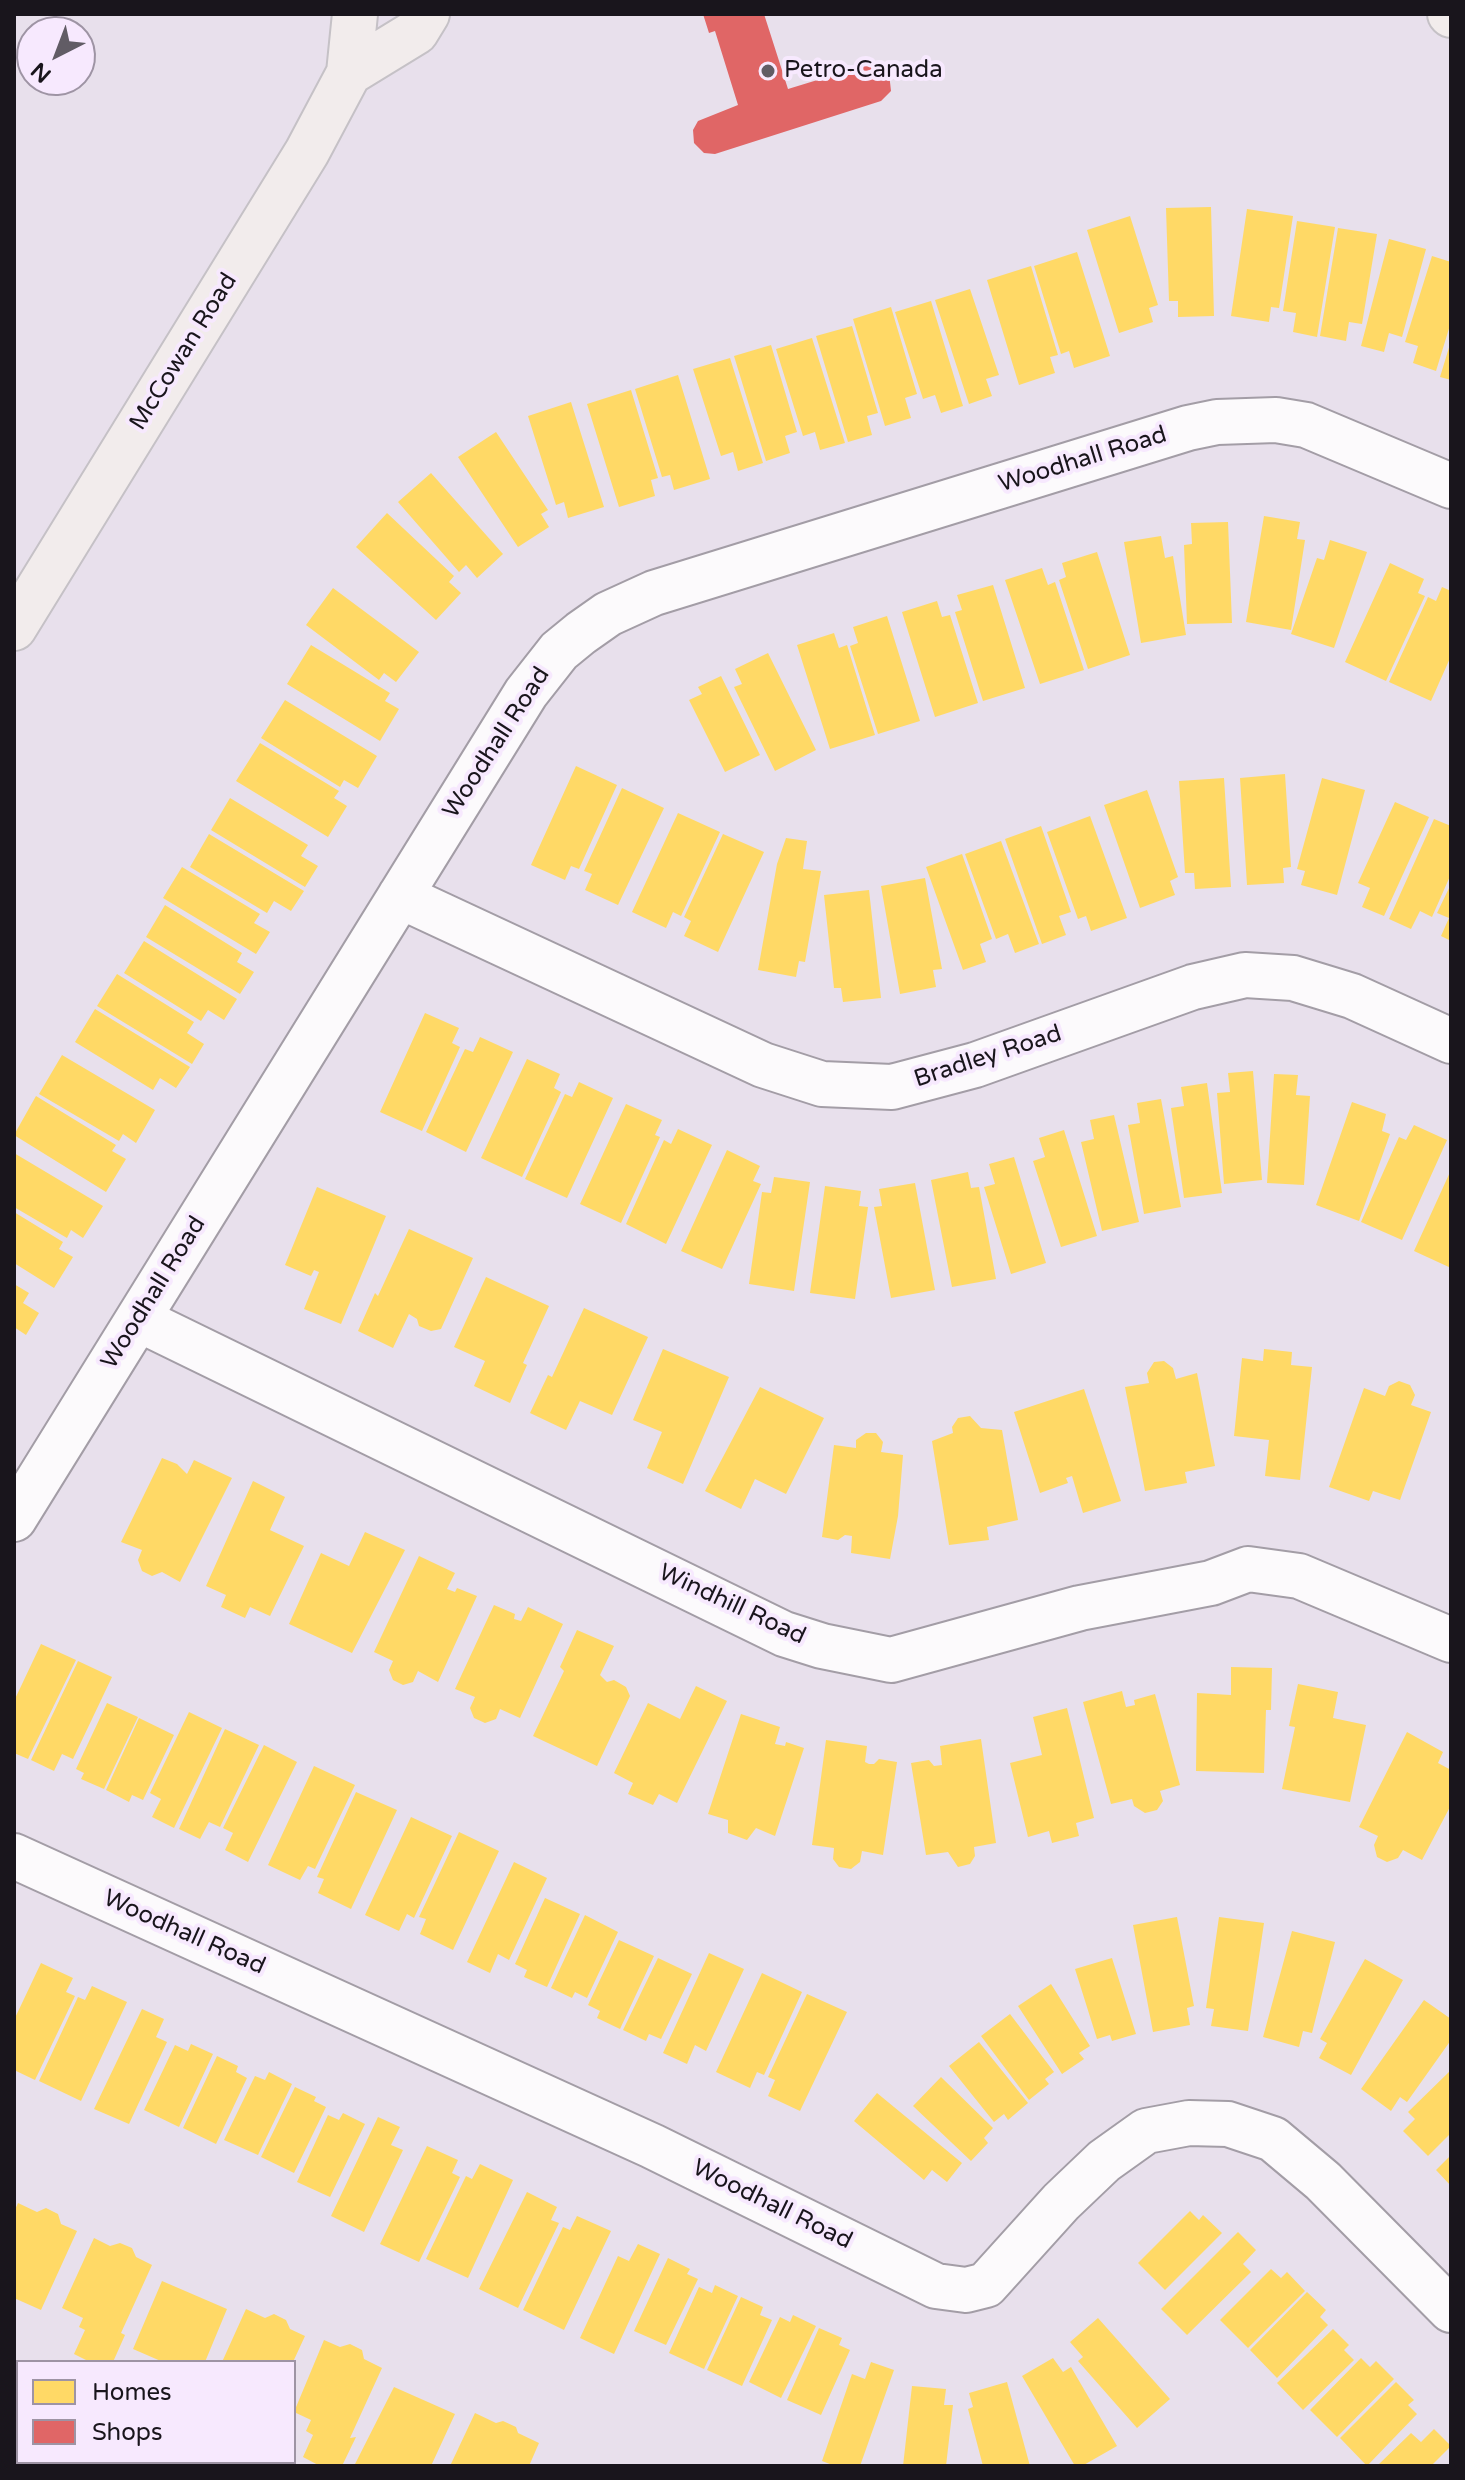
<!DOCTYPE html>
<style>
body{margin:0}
#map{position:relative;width:1465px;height:2480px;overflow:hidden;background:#e8e0ec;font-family:"Varela Round",sans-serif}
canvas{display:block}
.frame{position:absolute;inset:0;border:16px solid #19151c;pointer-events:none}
.legend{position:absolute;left:16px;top:2360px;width:280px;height:104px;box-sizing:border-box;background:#f7e9fe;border:2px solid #9e94a4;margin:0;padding:10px 14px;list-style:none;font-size:24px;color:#19151c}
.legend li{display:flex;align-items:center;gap:16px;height:40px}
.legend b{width:40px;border:2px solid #9e94a4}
.north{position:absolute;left:16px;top:16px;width:80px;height:80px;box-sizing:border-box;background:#f7e9fe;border:2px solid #9e94a4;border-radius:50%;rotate:222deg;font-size:22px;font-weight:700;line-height:32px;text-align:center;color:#19151c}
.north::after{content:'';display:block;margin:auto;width:28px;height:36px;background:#615c65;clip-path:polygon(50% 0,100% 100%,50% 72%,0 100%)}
</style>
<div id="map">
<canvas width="1465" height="2480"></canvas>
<div class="frame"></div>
<ul class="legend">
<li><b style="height:22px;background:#ffd966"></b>Homes</li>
<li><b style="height:22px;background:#e06666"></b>Shops</li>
</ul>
<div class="north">N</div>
</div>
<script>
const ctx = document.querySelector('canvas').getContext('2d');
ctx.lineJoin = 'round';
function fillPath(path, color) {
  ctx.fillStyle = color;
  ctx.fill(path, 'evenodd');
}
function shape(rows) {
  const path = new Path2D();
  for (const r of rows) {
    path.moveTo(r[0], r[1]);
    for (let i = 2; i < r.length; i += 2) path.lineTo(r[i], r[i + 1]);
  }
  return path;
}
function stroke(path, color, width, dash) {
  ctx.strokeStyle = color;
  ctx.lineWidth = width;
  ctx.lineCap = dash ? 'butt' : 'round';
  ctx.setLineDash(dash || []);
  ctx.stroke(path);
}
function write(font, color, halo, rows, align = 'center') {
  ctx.font = font + ' "Varela Round",sans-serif';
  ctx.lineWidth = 8;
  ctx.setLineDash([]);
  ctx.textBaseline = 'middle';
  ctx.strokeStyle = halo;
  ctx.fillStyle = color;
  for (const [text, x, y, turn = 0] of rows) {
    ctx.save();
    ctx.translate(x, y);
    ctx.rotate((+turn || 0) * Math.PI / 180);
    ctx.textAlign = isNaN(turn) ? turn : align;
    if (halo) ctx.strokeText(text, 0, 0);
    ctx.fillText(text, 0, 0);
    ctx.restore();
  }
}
fillPath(shape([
 [1211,207,1214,316,1178,317,1178,301,1169,301,1166,208],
 [1247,209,1293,216,1279,308,1271,307,1269,322,1231,316],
 [1130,216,1158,305,1149,308,1153,322,1119,333,1087,230],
 [1297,221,1335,227,1317,337,1293,332,1296,313,1283,311],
 [1338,228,1377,234,1362,324,1349,322,1346,341,1320,336],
 [1389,239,1426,249,1402,337,1389,333,1384,352,1361,346],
 [1077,252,1110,356,1074,368,1069,351,1061,354,1034,266],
 [1432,256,1451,262,1451,322,1436,371,1413,363,1418,346,1405,342],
 [1031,266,1058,355,1050,357,1055,373,1019,385,987,280],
 [970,289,999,375,986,379,992,396,969,404,935,300],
 [931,301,963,406,941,413,935,395,923,399,895,312],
 [891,307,917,394,905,398,911,418,885,426,853,319],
 [852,326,878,413,867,416,872,435,848,442,816,336],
 [812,338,845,443,820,450,815,432,803,436,776,349],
 [1451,341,1451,380,1440,377],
 [771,345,797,432,785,436,790,453,766,461,734,356],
 [730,358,763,463,738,471,733,452,721,456,693,369],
 [678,375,710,479,674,490,670,475,662,477,635,389],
 [631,390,658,478,651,480,655,496,619,507,587,404],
 [571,402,604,507,568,518,564,502,556,505,528,416],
 [496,432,548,510,541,514,549,527,518,547,458,457],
 [431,473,503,554,477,578,466,565,459,572,398,502],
 [387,513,454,576,449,582,461,593,436,620,356,547],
 [1264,516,1300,522,1297,539,1305,540,1291,630,1246,622],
 [1228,522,1232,623,1187,624,1184,545,1192,544,1191,523],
 [1161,536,1165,558,1173,556,1186,635,1141,643,1124,542],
 [1330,540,1367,552,1334,648,1291,634,1317,558,1324,560],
 [1097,552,1130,655,1088,669,1059,580,1066,577,1062,563],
 [1390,563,1424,579,1418,593,1425,596,1386,681,1345,662],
 [1042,568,1048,585,1055,582,1084,670,1040,684,1005,580],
 [993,585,1025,688,983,701,955,612,962,610,957,595],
 [1442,587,1451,591,1451,656,1431,701,1389,682,1428,597,1436,601],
 [333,588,419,652,396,682,384,673,379,680,306,625],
 [937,601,942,617,950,615,978,703,935,717,902,612],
 [887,616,920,721,878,734,850,646,858,643,853,627],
 [834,633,839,648,847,645,875,735,830,749,797,645],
 [311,645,390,693,385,701,399,709,380,741,287,684],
 [768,653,816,750,775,771,734,687,742,684,735,669],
 [721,676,760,755,725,772,689,700,702,694,698,687],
 [285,700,377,756,358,788,344,780,340,787,261,738],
 [260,743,339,791,334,798,347,806,328,837,236,781],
 [576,766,617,785,579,869,571,866,565,880,531,865],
 [1285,774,1291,867,1283,868,1284,883,1247,885,1240,778],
 [1224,778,1231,887,1195,889,1194,873,1185,873,1179,781],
 [1322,778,1365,790,1337,895,1301,885,1305,871,1297,869],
 [622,788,664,808,618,905,585,890,592,874,584,871],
 [1147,790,1178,877,1170,881,1175,895,1140,908,1104,805],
 [230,798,308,845,301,856,318,866,305,887,211,830],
 [1395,802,1429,817,1384,916,1362,907,1370,888,1358,883],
 [678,813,720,832,681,916,673,912,666,928,632,912],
 [1090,816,1127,918,1091,931,1086,916,1078,919,1047,832],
 [1434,819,1451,826,1451,874,1432,917,1420,911,1411,929,1389,919],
 [1041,826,1071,912,1059,916,1066,935,1042,944,1005,839],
 [209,834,304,891,291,911,274,901,267,913,190,867],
 [723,834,764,852,718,952,684,936,691,921,684,917],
 [786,838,807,841,803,869,821,871,805,962,799,961,796,977,758,970,777,864],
 [1001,841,1039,944,1015,953,1008,934,996,939,965,854],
 [962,854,992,939,980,944,986,962,963,970,926,867],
 [182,867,260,914,254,923,270,932,256,954,163,898],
 [925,878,942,969,933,970,936,987,900,994,881,886],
 [1451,884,1451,941,1441,936,1449,918,1437,913],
 [869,890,881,998,843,1002,841,988,834,988,824,895],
 [165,905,242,953,237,962,254,972,240,994,146,937],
 [144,941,237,999,224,1020,208,1010,201,1021,124,973],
 [117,974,194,1022,187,1033,204,1044,192,1064,97,1006],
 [95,1009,190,1067,176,1088,160,1078,153,1090,75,1042],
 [425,1013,459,1028,452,1043,460,1047,422,1131,380,1112],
 [480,1037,513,1052,466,1152,426,1132,465,1049,473,1052],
 [62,1055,155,1110,136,1143,123,1134,119,1141,39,1094],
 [527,1059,560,1074,554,1088,561,1092,522,1177,481,1158],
 [1253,1071,1262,1180,1224,1184,1217,1093,1230,1092,1228,1073],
 [1274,1074,1298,1075,1296,1095,1310,1096,1304,1185,1267,1183],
 [579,1082,613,1098,567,1198,525,1179,565,1094,572,1097],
 [1207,1083,1222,1193,1184,1198,1171,1108,1184,1106,1181,1087],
 [36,1096,116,1145,112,1151,126,1159,106,1192,14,1135],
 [1161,1099,1181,1207,1144,1214,1128,1125,1140,1123,1137,1103],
 [1352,1102,1386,1114,1382,1131,1390,1134,1359,1221,1316,1205],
 [626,1104,662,1120,655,1135,660,1137,621,1223,580,1204],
 [1114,1115,1139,1222,1102,1231,1081,1142,1094,1139,1090,1120],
 [1414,1125,1447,1140,1402,1240,1361,1222,1399,1137,1406,1140],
 [678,1129,712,1145,666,1244,626,1224,664,1140,671,1144],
 [1064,1130,1097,1236,1061,1247,1033,1161,1045,1157,1039,1138],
 [727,1150,760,1166,753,1181,761,1184,722,1269,681,1251],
 [14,1153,103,1206,83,1238,71,1230,67,1238,14,1207],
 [1014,1157,1046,1263,1011,1274,984,1187,995,1184,989,1164],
 [1451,1170,1451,1268,1414,1251],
 [968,1172,971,1188,979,1187,996,1279,952,1287,931,1180],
 [774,1177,810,1182,794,1291,749,1284,762,1192,771,1193],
 [915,1183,935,1290,891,1298,874,1207,882,1206,879,1189],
 [825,1186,861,1191,859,1206,868,1207,855,1299,810,1293],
 [317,1187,386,1216,341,1324,304,1309,319,1272,314,1270,311,1276,285,1265],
 [14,1212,63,1242,59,1249,73,1257,54,1288,14,1263],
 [409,1229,473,1258,441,1329,431,1331,419,1326,417,1319,409,1314,393,1348,358,1331,375,1293,378,1296],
 [486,1277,549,1306,523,1363,527,1365,510,1403,474,1386,485,1361,454,1347],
 [14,1284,29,1293,23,1303,39,1313,26,1335,14,1327],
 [584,1308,648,1337,612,1415,580,1401,566,1430,530,1413,548,1375,552,1377],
 [663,1349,729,1377,683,1484,647,1468,662,1432,633,1420],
 [1264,1349,1292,1352,1291,1365,1312,1367,1300,1480,1265,1476,1269,1440,1234,1436,1242,1358,1263,1361],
 [1164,1361,1173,1368,1176,1379,1197,1373,1215,1466,1185,1472,1187,1483,1145,1491,1125,1387,1149,1383,1147,1373,1154,1362],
 [1399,1381,1410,1385,1415,1395,1411,1405,1431,1412,1400,1500,1373,1491,1369,1501,1329,1487,1364,1388,1385,1396,1389,1386],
 [760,1387,824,1418,786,1494,755,1479,741,1509,705,1491],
 [1084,1389,1121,1501,1083,1513,1072,1476,1066,1478,1068,1483,1040,1493,1014,1412],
 [970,1416,981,1428,1002,1430,1018,1520,987,1527,989,1540,949,1545,932,1441,953,1433,952,1427,958,1418],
 [866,1433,876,1433,883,1442,881,1452,903,1455,898,1516,890,1559,851,1553,852,1536,845,1535,838,1540,822,1537,834,1445,856,1448,856,1440],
 [162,1458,177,1464,187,1474,194,1460,232,1478,180,1582,162,1572,152,1576,142,1571,138,1560,142,1550,121,1542],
 [253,1481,285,1497,270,1530,304,1546,270,1616,250,1607,245,1618,221,1607,226,1595,206,1586],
 [365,1532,405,1550,352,1653,289,1624,321,1553,349,1566],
 [419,1556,455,1573,447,1589,455,1592,457,1588,477,1596,438,1682,418,1671,413,1682,403,1685,393,1680,389,1670,393,1661,374,1652],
 [494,1605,515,1614,514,1619,521,1621,528,1607,563,1624,520,1718,500,1709,496,1719,485,1723,474,1718,470,1708,475,1697,455,1689],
 [577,1630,614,1646,600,1675,607,1682,614,1680,626,1687,630,1696,597,1766,533,1736,564,1671,560,1667],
 [41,1644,76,1660,28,1759,14,1753,14,1701],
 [78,1661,112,1677,73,1759,62,1754,54,1771,31,1760],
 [1231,1667,1272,1668,1271,1710,1266,1710,1264,1773,1196,1771,1197,1693,1231,1695],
 [1298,1684,1338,1692,1333,1718,1366,1725,1350,1802,1282,1789,1295,1727,1289,1726],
 [696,1686,727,1701,677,1803,659,1794,653,1805,628,1794,633,1783,614,1773,648,1703,680,1719],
 [1122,1691,1126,1707,1135,1705,1134,1700,1155,1694,1180,1785,1160,1791,1163,1801,1157,1810,1145,1813,1134,1806,1132,1799,1111,1804,1083,1702],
 [107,1703,138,1717,104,1789,81,1779,84,1773,76,1769],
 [1067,1708,1094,1818,1076,1823,1079,1836,1052,1843,1049,1831,1028,1837,1010,1763,1042,1755,1033,1717],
 [189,1712,222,1728,174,1828,152,1817,161,1799,150,1793],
 [741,1714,780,1727,775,1744,785,1746,786,1742,804,1748,775,1836,756,1828,747,1840,728,1833,728,1820,708,1814],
 [139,1718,174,1735,143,1800,132,1795,129,1802,106,1790],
 [225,1729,259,1745,220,1827,209,1822,200,1839,179,1829],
 [1407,1732,1443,1752,1438,1763,1451,1770,1451,1805,1422,1860,1403,1850,1398,1858,1387,1862,1377,1857,1374,1845,1378,1836,1359,1827],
 [981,1739,996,1843,974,1847,975,1856,970,1864,958,1867,948,1852,926,1855,911,1763,929,1760,934,1766,942,1765,940,1746],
 [826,1740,867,1746,865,1762,869,1764,874,1764,879,1759,897,1762,883,1855,862,1851,860,1862,851,1869,839,1867,833,1859,834,1848,812,1845],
 [264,1745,297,1762,248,1862,225,1850,233,1833,223,1828],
 [314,1766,355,1785,315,1869,308,1866,300,1880,268,1865],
 [356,1792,397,1810,351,1909,318,1893,324,1879,317,1877],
 [411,1817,452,1836,414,1918,407,1914,399,1931,365,1915],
 [459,1832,499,1851,453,1950,420,1934,426,1919,419,1917],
 [514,1862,547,1878,509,1960,498,1954,490,1973,467,1962],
 [545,1898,580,1914,547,1987,524,1977,527,1970,515,1964],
 [585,1915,618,1932,587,1998,575,1992,572,1998,551,1988],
 [1177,1917,1194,2006,1187,2008,1190,2025,1153,2032,1133,1925],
 [1219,1917,1264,1923,1248,2031,1211,2026,1214,2009,1206,2008],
 [1292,1931,1335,1942,1312,2033,1303,2031,1299,2047,1263,2037],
 [619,1940,654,1956,620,2029,597,2018,600,2011,588,2005],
 [709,1953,744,1969,706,2051,695,2045,687,2064,663,2053],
 [658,1958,692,1974,661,2039,649,2034,646,2041,623,2030],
 [1112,1958,1136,2034,1112,2041,1110,2035,1097,2039,1075,1969],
 [1365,1959,1403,1980,1351,2075,1319,2058,1327,2043,1320,2039],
 [41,1963,73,1978,66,1992,75,1996,35,2080,14,2070,14,2020],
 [762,1973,802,1992,764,2075,757,2072,750,2088,716,2072],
 [1051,1984,1090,2046,1079,2053,1084,2059,1062,2074,1018,2006],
 [92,1986,127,2002,81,2101,39,2081,78,1997,85,2000],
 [807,1994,847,2012,800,2111,768,2096,775,2080,768,2077],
 [1424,2000,1451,2019,1451,2040,1407,2102,1400,2097,1391,2111,1361,2089],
 [142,2009,164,2019,156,2037,167,2042,129,2124,94,2109],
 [1010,2014,1054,2072,1045,2079,1049,2084,1029,2100,981,2036],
 [979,2042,1028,2103,1008,2120,1004,2114,994,2122,949,2066],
 [191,2044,213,2054,179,2127,144,2110,175,2045,188,2051],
 [217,2056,238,2066,236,2072,247,2078,216,2144,183,2128],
 [1451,2070,1451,2133,1428,2156,1403,2131,1415,2119,1408,2112],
 [269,2072,292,2084,258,2155,224,2140,255,2076,265,2080],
 [941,2077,993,2128,984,2138,988,2143,971,2161,913,2106],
 [295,2087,316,2097,314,2101,326,2107,294,2173,261,2157],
 [877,2093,962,2163,947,2182,932,2170,924,2180,854,2121],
 [343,2113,365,2124,330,2197,297,2182,328,2115,339,2120],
 [378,2117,400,2127,391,2145,403,2150,364,2232,331,2216],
 [427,2146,458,2160,452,2173,460,2177,419,2262,380,2244],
 [1451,2155,1451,2186,1436,2170],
 [480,2164,513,2180,468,2278,426,2259,466,2176,472,2179],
 [527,2192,557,2207,551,2220,559,2223,518,2308,479,2289],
 [18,2203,37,2212,46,2208,58,2214,61,2224,77,2231,41,2310,14,2298,14,2212],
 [1190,2211,1199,2220,1203,2215,1222,2233,1165,2290,1138,2263],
 [577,2216,611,2231,564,2330,523,2310,563,2227,570,2230],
 [1238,2232,1256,2250,1243,2264,1251,2272,1187,2335,1161,2309],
 [94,2238,110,2246,120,2243,132,2248,136,2257,152,2265,121,2333,125,2335,113,2362,90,2362,74,2354,85,2330,79,2327,83,2318,62,2308],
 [638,2244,660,2254,614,2354,580,2338,618,2256,629,2261],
 [668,2258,690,2269,687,2274,698,2279,666,2345,634,2331],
 [1271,2269,1281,2278,1287,2272,1305,2291,1248,2348,1220,2320],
 [162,2281,227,2309,205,2362,163,2362,133,2349],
 [715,2285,738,2296,704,2369,669,2353,699,2287,712,2293],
 [1307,2292,1326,2310,1320,2317,1328,2325,1277,2378,1250,2350],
 [741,2297,763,2307,760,2315,772,2320,742,2386,707,2370],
 [246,2309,265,2318,274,2314,286,2320,290,2329,305,2336,293,2362,222,2362],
 [793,2315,816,2326,781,2398,749,2382,780,2317,790,2322],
 [1098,2318,1170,2399,1137,2428,1078,2361,1083,2357,1070,2342],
 [819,2328,842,2338,839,2345,850,2350,821,2415,787,2400],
 [1333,2329,1349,2345,1344,2350,1354,2360,1303,2410,1277,2383],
 [324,2340,340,2347,350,2344,362,2350,364,2359,382,2368,350,2438,356,2437,342,2466,320,2466,303,2457,313,2435,306,2431,311,2420,294,2412],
 [1053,2358,1063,2372,1071,2367,1117,2446,1082,2466,1075,2466,1022,2376],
 [1361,2358,1370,2367,1376,2361,1394,2379,1337,2437,1310,2410],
 [871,2362,894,2370,860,2466,835,2466,822,2461,852,2374,865,2379],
 [1007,2382,1030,2466,983,2466,968,2409,973,2407,969,2393],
 [1396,2382,1414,2400,1408,2405,1417,2414,1367,2466,1340,2438],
 [912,2386,946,2389,944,2405,953,2405,946,2466,903,2466],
 [394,2387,455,2414,431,2466,354,2466],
 [475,2413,496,2423,503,2421,516,2427,518,2433,539,2443,529,2466,450,2466],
 [1434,2429,1451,2446,1431,2466,1377,2466,1411,2433,1421,2442]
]), '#ffd966');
fillPath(shape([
 [703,14,764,14,788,89,873,63,889,73,891,91,881,101,715,154,704,153,694,143,693,130,698,121,738,105,715,31,709,33]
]), '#e06666');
const minor = shape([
 [400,896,763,1065,822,1084,892,1087,975,1065,1193,987,1245,975,1293,978,1352,996,1451,1041],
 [138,1319,784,1634,822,1646,891,1660,1080,1608,1211,1583,1248,1569,1299,1576,1451,1640],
 [14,1519,526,693,559,651,581,633,608,614,654,593,1188,428,1217,422,1276,420,1306,425,1451,486],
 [14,1856,652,2146,936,2286,966,2290,986,2285,1061,2202,1104,2161,1146,2131,1189,2123,1228,2124,1273,2139,1323,2181,1451,2310],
 [14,2443,18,2433],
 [92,2462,101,2466]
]);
const major = shape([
 [1450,14,1451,15],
 [349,73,416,32,427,14],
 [14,628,307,152,349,73,355,14]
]);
stroke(minor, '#a39da6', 48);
stroke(major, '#c5c1c6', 48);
stroke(minor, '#fcfafc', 44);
stroke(major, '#f2ecec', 44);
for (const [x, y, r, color] of [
 [768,71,8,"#615c65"]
]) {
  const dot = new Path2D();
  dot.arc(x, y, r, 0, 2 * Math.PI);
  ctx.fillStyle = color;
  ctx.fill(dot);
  stroke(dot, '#f7e9fe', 3);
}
write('24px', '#19151c', '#f7e9fe', [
 ["Petro-Canada",784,71]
], 'left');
write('24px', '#19151c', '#f7e9fe', [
 ["McCowan Road",184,352,-58],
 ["Woodhall Road",1083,460,-17],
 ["Woodhall Road",497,743,-57],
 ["Bradley Road",988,1057,-18],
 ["Woodhall Road",154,1293,-58],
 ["Windhill Road",732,1605,25],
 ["Woodhall Road",184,1933,24],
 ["Woodhall Road",772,2205,26]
]);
</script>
